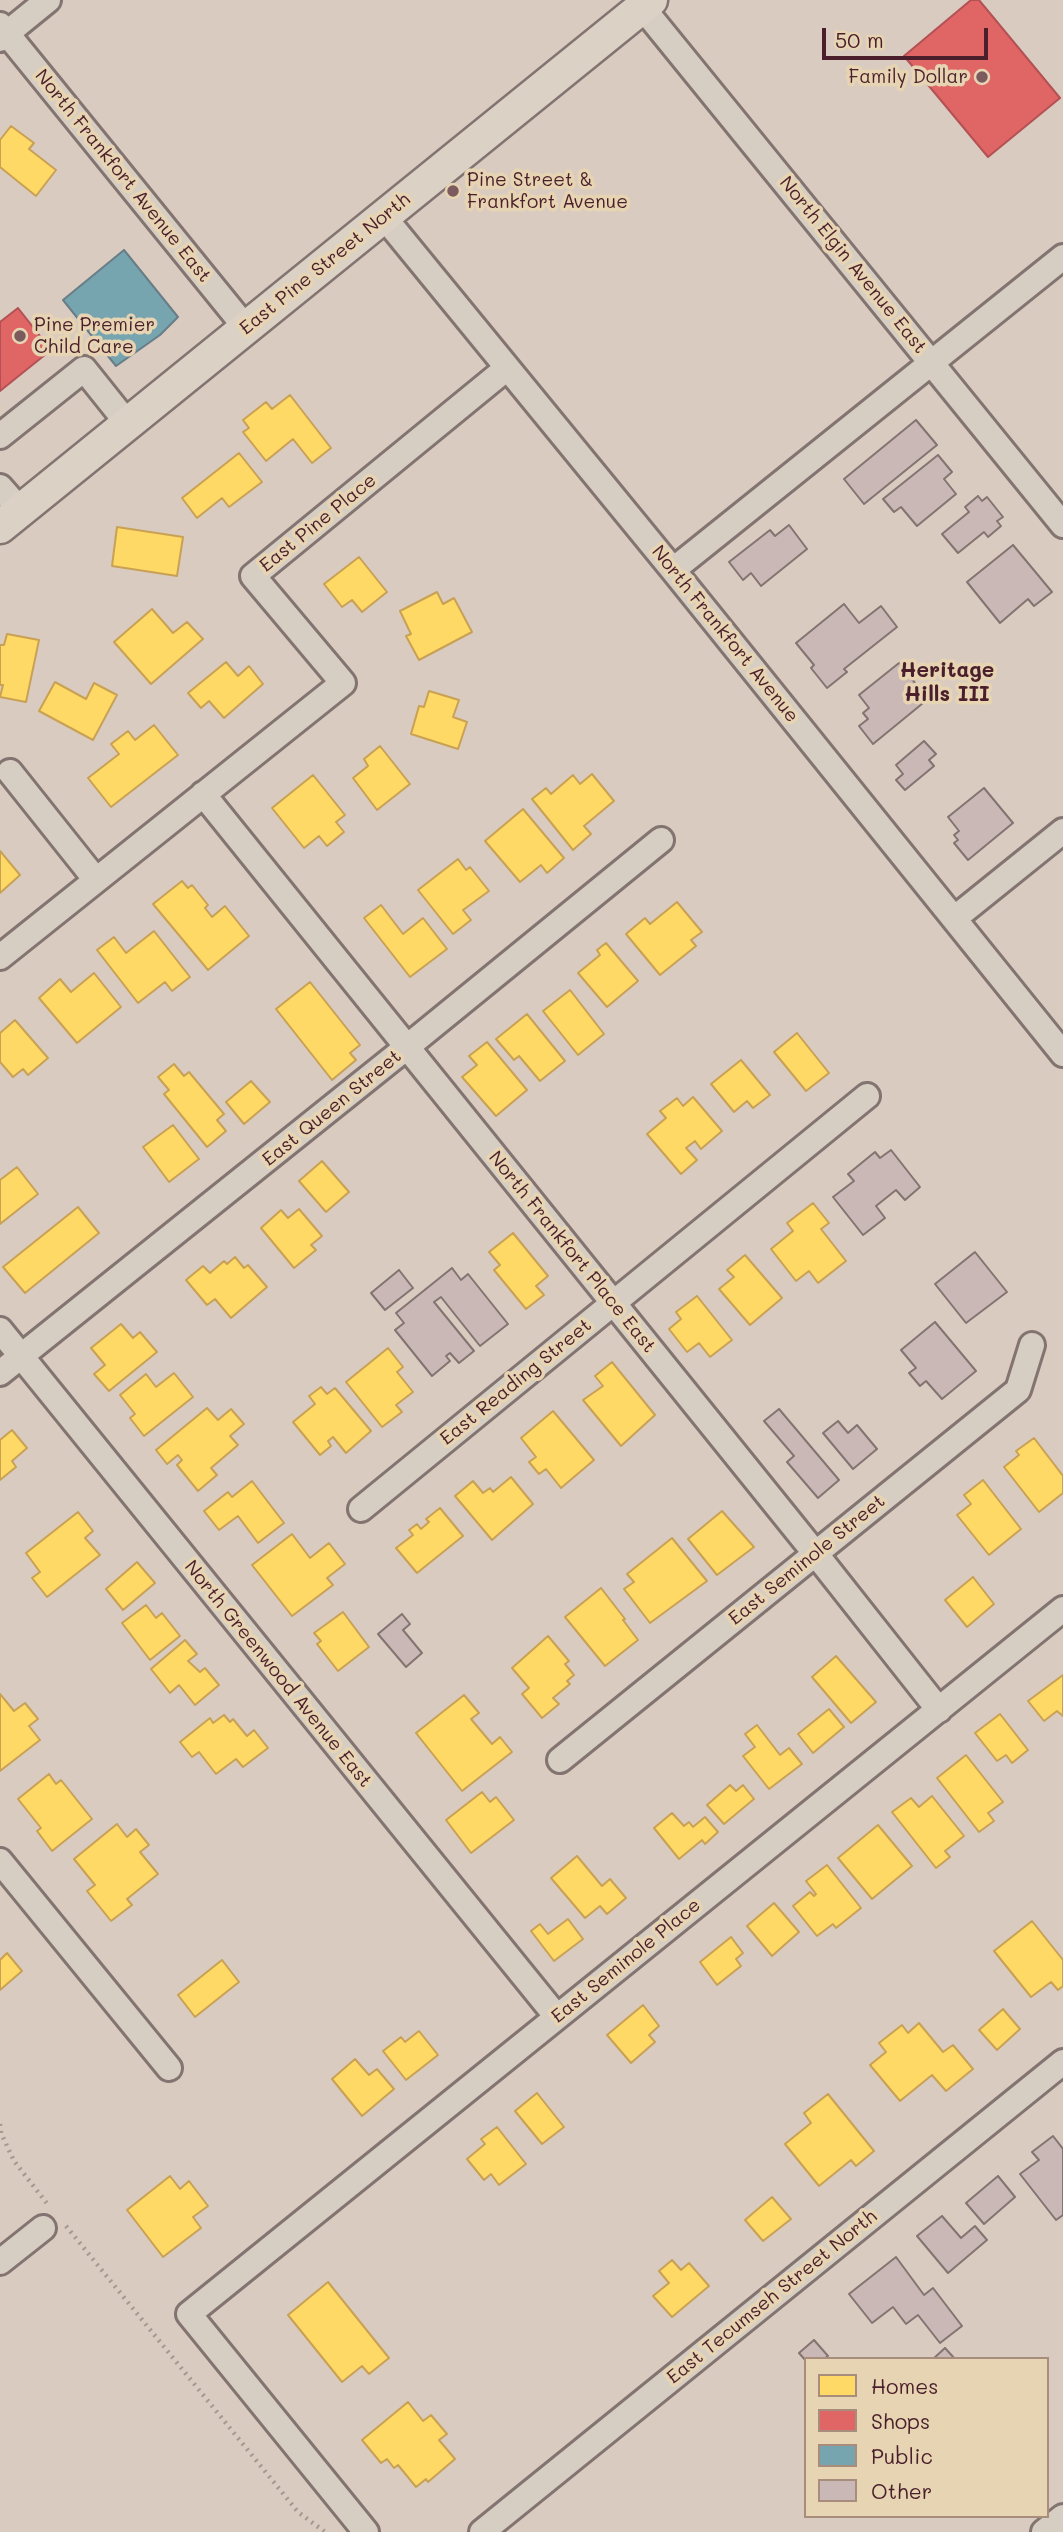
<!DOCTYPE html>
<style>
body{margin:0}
#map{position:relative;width:1063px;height:2532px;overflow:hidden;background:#d9cbbf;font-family:Mali,sans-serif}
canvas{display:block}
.legend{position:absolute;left:804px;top:2357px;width:245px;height:161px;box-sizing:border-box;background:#e7d4b2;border:2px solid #a88c7c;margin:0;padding:9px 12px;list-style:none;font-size:21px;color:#4a1f2b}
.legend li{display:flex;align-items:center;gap:14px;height:35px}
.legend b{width:35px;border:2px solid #a88c7c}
.scale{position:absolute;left:822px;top:28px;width:166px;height:32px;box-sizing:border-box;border:4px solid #4a1f2b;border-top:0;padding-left:9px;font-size:21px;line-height:24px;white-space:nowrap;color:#4a1f2b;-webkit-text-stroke:5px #e7d4b2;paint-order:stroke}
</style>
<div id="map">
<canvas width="1063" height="2532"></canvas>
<ul class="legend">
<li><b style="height:19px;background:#ffd966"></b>Homes</li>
<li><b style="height:19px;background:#e06666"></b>Shops</li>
<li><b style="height:19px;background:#76a5af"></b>Public</li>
<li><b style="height:19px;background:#cab8b7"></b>Other</li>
</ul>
<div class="scale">50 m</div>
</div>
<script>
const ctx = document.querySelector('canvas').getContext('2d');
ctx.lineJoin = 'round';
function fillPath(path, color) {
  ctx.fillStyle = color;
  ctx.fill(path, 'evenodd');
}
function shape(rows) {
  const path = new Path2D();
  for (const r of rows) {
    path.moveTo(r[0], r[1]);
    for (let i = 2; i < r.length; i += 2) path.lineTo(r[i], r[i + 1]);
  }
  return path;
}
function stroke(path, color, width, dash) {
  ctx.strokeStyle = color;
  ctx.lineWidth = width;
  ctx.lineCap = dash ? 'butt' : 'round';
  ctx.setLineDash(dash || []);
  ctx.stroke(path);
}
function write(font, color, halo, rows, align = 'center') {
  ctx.font = font + ' Mali,sans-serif';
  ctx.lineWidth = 7;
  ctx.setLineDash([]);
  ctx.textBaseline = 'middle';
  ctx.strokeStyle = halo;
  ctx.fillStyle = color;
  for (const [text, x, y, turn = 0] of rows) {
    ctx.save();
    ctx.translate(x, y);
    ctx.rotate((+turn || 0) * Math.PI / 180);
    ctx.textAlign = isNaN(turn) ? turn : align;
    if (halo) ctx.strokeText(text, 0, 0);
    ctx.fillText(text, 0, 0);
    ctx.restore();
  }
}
const homes = shape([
 [11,126,34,143,29,149,56,170,36,196,0,167,0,140,11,126],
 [290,395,331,448,312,463,293,439,266,461,243,432,249,428,243,420,266,402,272,409,290,395],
 [239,453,262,482,229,507,222,498,197,518,182,498,239,453],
 [117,527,183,537,177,576,112,566,117,527],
 [359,557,387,592,362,612,352,600,342,607,324,584,359,557],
 [437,592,443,604,454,598,472,632,419,660,406,636,411,634,400,611,437,592],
 [152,609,173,633,187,622,203,639,151,684,114,642,152,609],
 [7,634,39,640,26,702,0,697,3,685,0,685,0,645,4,645,7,634],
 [226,662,238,676,249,666,263,684,224,718,209,701,201,708,188,693,226,662],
 [55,682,86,699,94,683,117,695,93,740,39,711,55,682],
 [429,691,459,700,453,717,467,722,458,749,411,734,419,706,424,707,429,691],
 [154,725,178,755,111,807,88,778,119,754,111,744,128,731,135,740,154,725],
 [380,746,410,784,377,810,353,778,368,766,364,759,380,746],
 [592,774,614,801,584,826,591,834,573,850,532,799,546,788,551,794,573,775,580,784,592,774],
 [313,775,345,815,336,822,344,832,327,846,319,836,304,848,272,808,313,775],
 [523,809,564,858,547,873,541,865,520,882,485,841,523,809],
 [0,851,20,875,0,893,0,851],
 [458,859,466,870,470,867,489,891,463,910,471,920,453,934,418,890,458,859],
 [182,881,188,888,192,885,208,905,205,908,212,917,225,906,249,936,208,970,153,904,182,881],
 [677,902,702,932,691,940,696,946,660,975,626,934,645,918,650,924,677,902],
 [381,905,403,934,423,918,447,949,410,977,364,918,381,905],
 [154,931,190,977,172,991,165,982,138,1003,97,950,114,937,126,953,154,931],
 [606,943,638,981,607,1007,578,973,600,955,597,950,606,943],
 [94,973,121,1007,77,1043,39,998,60,979,71,992,94,973],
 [310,982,360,1045,350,1053,356,1060,332,1080,276,1009,310,982],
 [570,990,604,1034,578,1055,543,1011,570,990],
 [527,1014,565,1061,540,1081,519,1056,514,1060,496,1039,527,1014],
 [15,1020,48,1058,28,1075,23,1069,13,1077,0,1062,0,1033,15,1020],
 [797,1033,829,1073,806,1091,774,1052,797,1033],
 [487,1042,527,1090,496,1116,462,1077,477,1065,469,1056,487,1042],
 [741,1060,770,1095,753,1108,747,1101,734,1112,711,1084,741,1060],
 [174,1064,184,1076,189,1072,224,1114,217,1120,226,1131,207,1147,164,1094,169,1090,158,1077,174,1064],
 [251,1081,270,1102,244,1124,226,1102,251,1081],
 [693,1097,722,1131,701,1149,695,1141,686,1148,697,1160,681,1174,647,1134,666,1118,660,1111,677,1098,683,1106,693,1097],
 [173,1125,199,1159,169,1182,143,1147,173,1125],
 [322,1161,349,1192,326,1212,299,1181,322,1161],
 [17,1167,38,1194,0,1224,0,1180,17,1167],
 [813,1203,829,1223,821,1229,846,1261,818,1283,809,1271,796,1281,771,1249,793,1231,787,1223,813,1203],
 [78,1207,99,1233,25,1293,3,1267,78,1207],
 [299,1209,322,1236,311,1245,316,1250,294,1268,261,1228,281,1210,288,1218,299,1209],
 [513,1233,548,1276,536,1286,544,1295,526,1309,494,1270,500,1265,489,1252,513,1233],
 [745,1255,782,1298,750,1325,719,1289,734,1277,727,1270,745,1255],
 [235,1257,244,1268,248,1265,267,1287,231,1318,215,1299,207,1305,186,1280,203,1266,210,1273,224,1261,227,1264,235,1257],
 [697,1296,732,1340,710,1357,699,1343,687,1352,669,1329,681,1319,676,1312,697,1296],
 [121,1324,133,1338,140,1332,157,1352,109,1391,94,1374,105,1365,91,1348,121,1324],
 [388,1348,403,1367,397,1372,413,1392,396,1405,402,1412,382,1427,346,1382,388,1348],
 [612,1362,655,1415,621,1446,583,1400,603,1386,595,1376,612,1362],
 [174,1373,193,1397,144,1436,130,1418,135,1414,120,1395,146,1374,156,1387,174,1373],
 [321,1387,327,1394,335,1388,371,1431,346,1453,333,1437,328,1441,331,1446,320,1455,293,1422,315,1404,309,1396,321,1387],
 [207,1408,218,1420,231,1409,244,1424,230,1436,238,1445,211,1468,217,1475,198,1491,177,1465,182,1460,178,1455,167,1464,156,1450,207,1408],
 [553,1411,594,1460,561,1488,546,1469,539,1474,529,1462,536,1457,521,1438,553,1411],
 [12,1430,27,1448,12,1461,16,1467,0,1480,0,1440,12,1430],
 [1034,1438,1063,1476,1063,1493,1039,1512,1004,1467,1019,1455,1016,1451,1034,1438],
 [511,1477,533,1504,492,1540,455,1496,473,1481,483,1493,490,1488,493,1492,511,1477],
 [983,1480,1021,1529,989,1555,957,1515,971,1504,964,1495,983,1480],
 [252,1481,284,1523,258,1543,238,1516,219,1530,204,1511,228,1492,232,1497,252,1481],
 [440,1508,463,1536,417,1573,396,1548,413,1535,409,1530,417,1524,421,1529,429,1522,426,1519,440,1508],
 [722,1511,754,1547,717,1575,688,1539,722,1511],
 [78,1512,93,1531,85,1538,100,1555,47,1597,32,1578,40,1572,26,1553,78,1512],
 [292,1534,310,1558,329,1543,345,1564,327,1578,333,1585,292,1616,252,1565,292,1534],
 [672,1538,707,1581,650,1623,624,1589,634,1582,627,1574,672,1538],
 [137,1562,155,1583,123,1610,106,1589,137,1562],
 [973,1577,994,1604,967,1627,945,1600,973,1577],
 [601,1588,625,1619,623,1620,638,1640,605,1666,565,1617,601,1588],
 [146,1605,156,1618,162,1613,180,1636,150,1660,122,1623,146,1605],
 [343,1612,369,1647,338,1671,317,1644,321,1641,314,1633,343,1612],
 [548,1636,569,1661,565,1664,574,1675,567,1681,570,1684,553,1698,559,1704,542,1718,522,1694,529,1688,512,1668,548,1636],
 [185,1640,197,1654,188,1661,200,1672,205,1668,219,1685,195,1705,179,1685,170,1693,151,1669,185,1640],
 [836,1656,876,1702,851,1723,812,1677,836,1656],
 [1063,1675,1063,1716,1057,1711,1044,1721,1028,1701,1063,1675],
 [0,1694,14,1711,25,1703,38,1719,29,1726,40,1740,0,1771,0,1694],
 [464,1695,479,1713,471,1719,492,1744,500,1737,512,1752,462,1791,416,1733,464,1695],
 [829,1709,844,1727,813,1753,798,1734,829,1709],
 [1000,1714,1028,1750,1012,1763,1006,1755,997,1761,975,1733,1000,1714],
 [224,1715,230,1722,233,1719,247,1736,254,1730,268,1748,243,1767,236,1759,216,1774,199,1752,192,1757,180,1742,210,1718,213,1723,224,1715],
 [757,1725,780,1755,789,1748,802,1764,769,1789,743,1756,755,1747,745,1734,757,1725],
 [966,1755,1003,1802,988,1813,994,1821,979,1832,937,1778,966,1755],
 [49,1774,56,1784,61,1780,92,1819,52,1851,37,1831,41,1828,18,1799,49,1774],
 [730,1785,736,1791,743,1785,754,1799,724,1824,707,1805,730,1785],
 [482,1792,490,1802,496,1797,514,1820,471,1853,446,1820,482,1792],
 [932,1796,964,1836,945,1851,950,1857,936,1868,892,1812,911,1798,919,1807,932,1796],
 [672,1813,684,1826,689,1822,693,1827,705,1817,718,1832,705,1844,702,1840,679,1859,654,1828,672,1813],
 [117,1824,127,1837,136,1829,149,1845,140,1852,158,1874,127,1899,132,1905,111,1921,87,1891,95,1885,74,1859,117,1824],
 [878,1825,912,1866,872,1899,838,1858,878,1825],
 [577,1856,602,1886,610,1879,626,1898,607,1914,600,1906,585,1918,551,1878,577,1856],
 [827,1865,861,1908,836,1928,833,1924,817,1936,793,1906,810,1892,814,1896,816,1894,806,1881,827,1865],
 [774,1903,799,1932,772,1956,747,1926,774,1903],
 [568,1919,583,1939,554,1961,531,1931,540,1924,548,1934,568,1919],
 [1032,1921,1063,1960,1063,1986,1058,1990,1051,1982,1031,1997,994,1951,1032,1921],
 [731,1937,743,1953,736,1959,741,1966,717,1985,700,1962,731,1937],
 [7,1953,22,1971,0,1990,0,1960,7,1953],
 [222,1960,239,1982,195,2017,178,1995,222,1960],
 [643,2005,659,2026,649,2035,655,2042,631,2063,607,2035,643,2005],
 [1003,2009,1020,2029,997,2050,979,2030,1003,2009],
 [919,2023,943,2052,953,2045,973,2069,946,2091,932,2075,900,2101,870,2065,886,2052,879,2043,902,2025,908,2033,919,2023],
 [419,2031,438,2055,406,2080,383,2051,401,2037,405,2042,419,2031],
 [355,2059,369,2075,377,2069,394,2089,362,2116,332,2079,355,2059],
 [537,2093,564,2127,542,2144,515,2111,537,2093],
 [828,2094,874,2151,856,2166,851,2160,819,2186,785,2144,811,2123,804,2113,828,2094],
 [497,2127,526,2164,499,2185,491,2174,484,2180,467,2159,485,2144,481,2139,497,2127],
 [170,2176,180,2189,189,2181,208,2206,193,2217,201,2228,163,2257,127,2210,170,2176],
 [772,2197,791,2219,763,2241,745,2220,772,2197],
 [672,2260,681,2270,689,2263,709,2286,672,2317,653,2296,669,2283,659,2271,672,2260],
 [328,2282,389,2358,369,2374,362,2366,342,2382,288,2315,328,2282],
 [408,2402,423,2421,431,2415,447,2434,439,2440,455,2459,428,2482,426,2479,416,2487,398,2465,394,2468,387,2459,381,2463,362,2440,408,2402]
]);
fillPath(homes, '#ffd966');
stroke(homes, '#c9a154', 2);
const shops = shape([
 [971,0,979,0,1060,98,988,157,904,56,971,0],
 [18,308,51,350,0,391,0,322,18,308]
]);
fillPath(shops, '#e06666');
stroke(shops, '#b35154', 2);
const public = shape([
 [124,250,178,317,160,335,116,366,63,300,124,250]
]);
fillPath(public, '#76a5af');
stroke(public, '#697d87', 2);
const building = shape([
 [916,420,937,445,864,504,844,479,916,420],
 [938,455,952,472,944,479,956,494,917,526,901,507,894,512,883,499,938,455],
 [978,496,982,501,987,497,1003,517,997,521,1001,526,988,537,984,532,958,553,942,534,969,512,965,507,978,496],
 [789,525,807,549,761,586,751,573,743,580,729,562,770,530,775,536,789,525],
 [1013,545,1052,592,1034,606,1028,599,1000,623,967,582,1013,545],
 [844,604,859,623,881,606,897,627,844,669,847,672,827,688,811,668,814,665,796,643,844,604],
 [899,663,928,699,873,744,859,726,868,719,863,713,869,708,859,695,899,663],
 [924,741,936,754,929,760,934,766,905,790,896,780,903,774,896,765,924,741],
 [984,788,1013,823,968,860,954,843,958,840,954,835,959,831,948,817,984,788],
 [891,1150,920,1187,905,1200,896,1190,876,1206,885,1218,863,1235,833,1197,854,1181,848,1174,875,1152,880,1158,891,1150],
 [975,1252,1007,1292,966,1323,935,1284,975,1252],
 [452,1268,461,1280,468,1274,508,1324,480,1346,441,1297,434,1302,474,1351,459,1363,450,1353,446,1356,450,1361,432,1376,395,1330,404,1323,396,1313,452,1268],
 [399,1270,413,1288,385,1310,371,1293,399,1270],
 [935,1322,976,1371,942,1399,926,1381,920,1386,909,1373,916,1368,901,1350,935,1322],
 [779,1409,839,1480,818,1498,787,1462,794,1456,764,1421,779,1409],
 [838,1421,848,1433,857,1425,877,1449,853,1469,823,1433,838,1421],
 [402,1614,410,1624,403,1630,422,1653,406,1667,378,1634,402,1614],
 [1053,2136,1063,2149,1063,2215,1056,2220,1020,2174,1039,2160,1032,2152,1053,2136],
 [998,2176,1015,2197,984,2224,966,2203,998,2176],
 [942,2216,961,2238,975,2226,987,2240,948,2273,917,2236,942,2216],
 [896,2257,924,2295,933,2288,962,2326,940,2343,918,2315,906,2324,893,2307,872,2323,849,2294,896,2257],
 [814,2340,828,2356,824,2359,806,2359,806,2361,799,2353,814,2340],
 [945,2348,955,2359,933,2359,945,2348]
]);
fillPath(building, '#cab8b7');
stroke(building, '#837471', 2);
const minor = shape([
 [642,7,1063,525],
 [0,25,246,328],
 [0,39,48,0],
 [384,217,673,570,1063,1054],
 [0,436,84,369,128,424],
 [0,487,21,511],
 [673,570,1063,257],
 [10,772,96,880],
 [203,794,815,1553,939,1710],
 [955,918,1063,831],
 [0,957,343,683,253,576,507,368],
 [0,1330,557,2017],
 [0,1373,407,1047,661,840],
 [361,1509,867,1096],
 [560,1760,1018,1390,1032,1345],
 [0,1861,169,2068],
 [0,2262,43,2228],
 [366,2532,189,2314,1063,1609],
 [482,2532,1063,2062],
 [1044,2532,1063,2517]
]);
const major = shape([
 [0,527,651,0]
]);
stroke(minor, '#837471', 30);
stroke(major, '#837471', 37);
stroke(shape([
 [0,2124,1,2133,14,2161,49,2206],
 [66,2226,298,2512,325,2532]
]), '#a39992', 4.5, [2, 5]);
stroke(minor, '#d6cec2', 24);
stroke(major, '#dbd1c4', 32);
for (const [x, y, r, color] of [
 [982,77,7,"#7c5b5f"],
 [453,191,7,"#7c5b5f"],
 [20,336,7,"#7c5b5f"]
]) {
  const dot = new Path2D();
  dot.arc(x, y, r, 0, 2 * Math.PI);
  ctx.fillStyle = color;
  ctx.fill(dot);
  stroke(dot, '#e7d4b2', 2.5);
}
write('19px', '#4a1f2b', '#e7d4b2', [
 ["Family Dollar",968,77,"right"],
 ["Pine Street &",467,180],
 ["Frankfort Avenue",467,202],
 ["Pine Premier",34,325],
 ["Child Care",34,347]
], 'left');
write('19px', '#4a1f2b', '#e7d4b2', [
 ["North Frankfort Avenue East",123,176,51],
 ["East Pine Street North",325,264,-39],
 ["North Elgin Avenue East",853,265,51],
 ["East Pine Place",318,523,-39],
 ["North Frankfort Avenue",725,634,51],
 ["East Queen Street",332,1108,-39],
 ["North Frankfort Place East",572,1252,51],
 ["East Reading Street",516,1382,-39],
 ["East Seminole Street",807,1560,-39],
 ["North Greenwood Avenue East",278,1674,51],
 ["East Seminole Place",626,1961,-39],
 ["East Tecumseh Street North",772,2297,-39]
]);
write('bold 21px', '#4a1f2b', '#e7d4b2', [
 ["Heritage",947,671],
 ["Hills III",947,695]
]);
</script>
